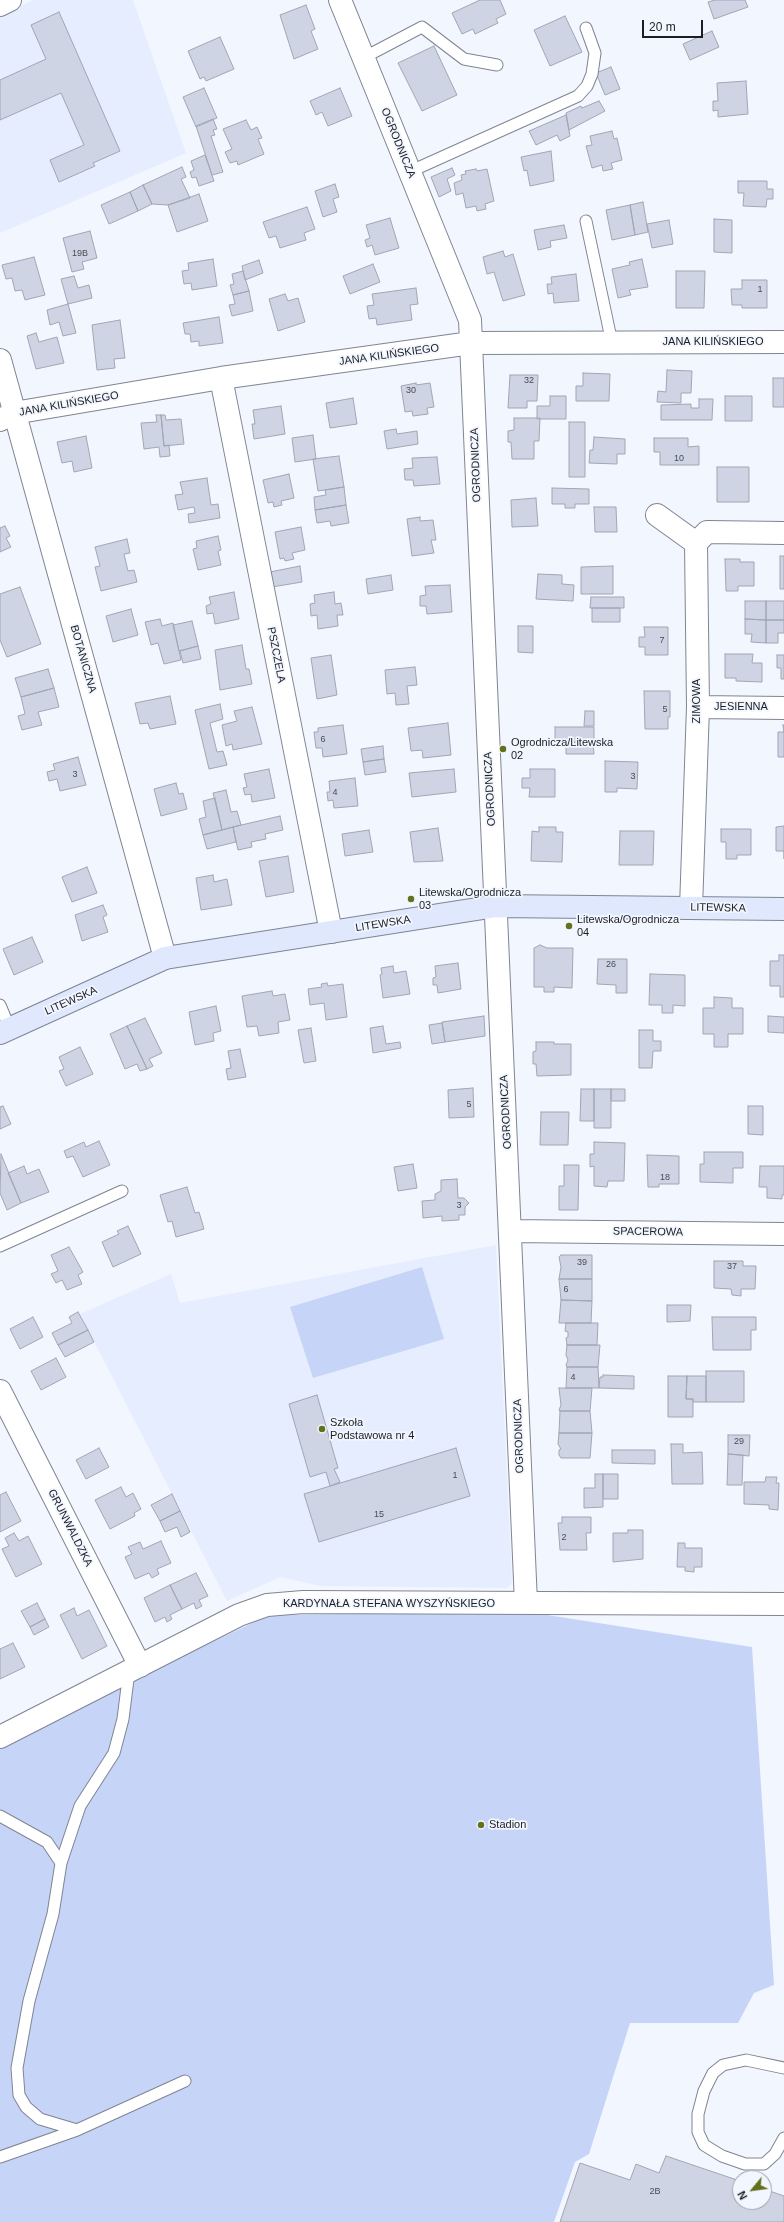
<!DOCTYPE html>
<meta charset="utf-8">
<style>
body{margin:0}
#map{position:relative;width:784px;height:2222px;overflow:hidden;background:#f2f6ff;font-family:Helvetica,sans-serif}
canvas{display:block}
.north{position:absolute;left:732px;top:2170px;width:40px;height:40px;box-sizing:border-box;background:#f2f6ff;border:1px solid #9ca0a7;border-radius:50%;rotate:241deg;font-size:11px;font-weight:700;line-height:16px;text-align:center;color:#1c1e23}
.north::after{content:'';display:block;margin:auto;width:14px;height:18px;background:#63711c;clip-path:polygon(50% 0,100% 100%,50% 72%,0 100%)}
.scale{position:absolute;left:642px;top:20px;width:61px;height:18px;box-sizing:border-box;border:2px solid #1c1e23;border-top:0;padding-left:5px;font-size:12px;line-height:14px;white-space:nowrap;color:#1c1e23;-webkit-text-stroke:3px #f2f6ff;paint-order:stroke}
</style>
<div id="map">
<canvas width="784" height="2222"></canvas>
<div class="north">N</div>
<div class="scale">20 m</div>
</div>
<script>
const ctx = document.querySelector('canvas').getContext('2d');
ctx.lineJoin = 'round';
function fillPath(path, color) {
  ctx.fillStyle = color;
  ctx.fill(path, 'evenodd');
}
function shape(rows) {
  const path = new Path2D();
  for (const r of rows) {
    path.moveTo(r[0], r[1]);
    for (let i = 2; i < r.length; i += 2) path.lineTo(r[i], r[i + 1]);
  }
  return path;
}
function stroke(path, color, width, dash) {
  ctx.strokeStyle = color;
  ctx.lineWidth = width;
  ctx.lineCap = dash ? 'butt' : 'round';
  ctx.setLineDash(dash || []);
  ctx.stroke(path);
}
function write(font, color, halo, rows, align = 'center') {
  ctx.font = font + ' Helvetica,sans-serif';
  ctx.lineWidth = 3.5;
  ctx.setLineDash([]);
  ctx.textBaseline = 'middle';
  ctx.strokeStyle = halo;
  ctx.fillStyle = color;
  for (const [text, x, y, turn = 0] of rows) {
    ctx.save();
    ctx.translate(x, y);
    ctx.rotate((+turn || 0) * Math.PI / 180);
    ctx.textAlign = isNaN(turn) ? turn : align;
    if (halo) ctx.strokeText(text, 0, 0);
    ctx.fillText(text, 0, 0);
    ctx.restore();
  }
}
fillPath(shape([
 [33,0,133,0,186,153,0,233,0,16],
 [496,1245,512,1583,507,1588,321,1586,280,1577,227,1601,80,1314,171,1274,180,1303]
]), '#e6edff');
fillPath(shape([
 [422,1267,444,1339,313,1378,290,1307],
 [528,1612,752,1647,774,1985,754,1993,738,2023,630,2023,589,2154,575,2162,554,2222,0,2222,0,1748,143,1675,269,1615]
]), '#c6d4f8');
const building = shape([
 [480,0,500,0,506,14,496,19,498,23,475,34,473,29,462,34,452,13,480,0],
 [715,0,745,0,748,7,714,19,708,2,715,0],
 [306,5,315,29,311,31,318,49,294,59,280,15,306,5],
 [59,12,120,151,93,163,95,166,59,182,50,160,84,145,61,93,0,120,0,80,46,59,31,25,59,12],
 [565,16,582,52,550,66,534,30,565,16],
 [712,31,719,47,690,60,683,44,712,31],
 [220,37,234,69,206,81,204,77,200,79,188,51,220,37],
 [434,46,457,95,422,111,398,63,434,46],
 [611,67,620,89,605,95,596,73,611,67],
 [746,81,748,114,718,117,718,110,713,111,713,101,718,101,717,83,746,81],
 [204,88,217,118,196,127,183,97,204,88],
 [340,88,352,116,328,126,322,112,316,115,310,101,340,88],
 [599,101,605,111,569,130,566,113,581,106,582,108,599,101],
 [566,115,570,136,560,141,557,135,536,145,529,131,566,115],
 [213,119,217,129,213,130,215,135,211,136,223,172,212,175,196,126,213,119],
 [246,120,251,130,257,127,262,138,258,139,264,154,238,165,237,161,230,163,225,152,232,149,223,129,246,120],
 [612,131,614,139,617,138,622,160,611,163,613,169,603,171,602,165,592,168,586,146,592,145,590,136,612,131],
 [551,151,554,181,530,186,527,170,524,171,521,157,551,151],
 [205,155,214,181,199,186,196,177,192,178,190,172,194,170,191,161,205,155],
 [182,167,186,177,181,179,190,198,168,205,152,204,143,185,182,167],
 [452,168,455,175,447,179,451,191,439,197,431,177,452,168],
 [476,169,477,171,487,169,494,201,485,204,486,209,477,211,476,206,466,208,463,193,456,195,454,183,462,180,461,175,466,174,465,171,476,169],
 [738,181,767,181,767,189,773,189,773,199,767,199,766,207,743,206,744,193,738,193,738,181],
 [335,184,339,197,333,199,337,212,323,217,315,191,335,184],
 [143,185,152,204,138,211,130,192,143,185],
 [130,192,138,211,109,224,101,205,130,192],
 [199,194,208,221,177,232,168,205,199,194],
 [643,202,648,232,635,235,630,205,643,202],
 [630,205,635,235,612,240,606,210,630,205],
 [307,207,315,229,304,233,306,240,280,248,276,236,269,238,263,222,307,207],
 [390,218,399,248,375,255,372,245,367,247,365,240,370,238,366,225,390,218],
 [714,219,732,220,732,253,714,252,714,219],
 [669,220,673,244,652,248,647,224,669,220],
 [564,225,567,238,550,241,551,247,538,250,534,230,564,225],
 [90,231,97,258,82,262,84,269,72,272,63,238,90,231],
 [503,251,505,257,513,254,525,295,503,301,494,272,487,274,483,257,503,251],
 [34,257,45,295,25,300,22,290,15,291,12,278,6,279,2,265,34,257],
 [213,259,217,286,192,290,191,283,184,284,182,271,189,270,188,263,213,259],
 [642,259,648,287,629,290,631,295,618,298,612,269,630,265,629,262,642,259],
 [259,260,263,273,245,280,242,266,259,260],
 [373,264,380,282,350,294,343,276,373,264],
 [243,271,249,291,233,295,230,285,234,284,232,274,243,271],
 [676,271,705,271,704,308,676,308,676,271],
 [576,274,579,301,554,303,553,293,548,294,547,284,552,284,551,277,576,274],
 [74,276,78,288,89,285,92,298,68,304,61,279,74,276],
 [742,280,767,280,767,308,742,308,742,305,732,305,731,289,742,289,742,280],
 [416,288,418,304,410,305,412,320,377,325,376,318,369,319,367,306,374,305,372,294,416,288],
 [249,291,253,311,232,316,229,305,235,304,233,295,249,291],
 [285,294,288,301,298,298,305,322,278,331,269,299,285,294],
 [68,304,76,333,63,336,59,322,50,325,47,310,68,304],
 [219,317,223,343,199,346,199,341,191,342,190,334,185,334,183,323,219,317],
 [120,320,125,358,114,359,115,368,97,370,92,325,120,320],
 [36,333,39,342,57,337,64,363,36,369,27,336,36,333],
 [667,370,692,371,691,393,681,393,681,403,657,402,658,391,666,392,667,370],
 [583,373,610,374,609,401,576,401,576,386,583,386,583,373],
 [510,375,538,375,537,401,527,401,527,408,508,408,510,375],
 [773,378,784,378,784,407,773,407,773,378],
 [416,383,416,385,430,383,434,407,427,408,428,414,413,416,412,411,405,412,401,386,416,383],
 [550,396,566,396,566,419,537,419,537,406,550,406,550,396],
 [725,396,752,396,752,421,725,421,725,396],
 [353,398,357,424,330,428,326,403,353,398],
 [699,399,713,399,712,420,661,420,661,405,691,404,691,408,699,408,699,399],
 [281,406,285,434,254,439,252,424,255,424,253,410,281,406],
 [156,415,161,415,164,446,169,445,170,456,160,457,159,447,144,449,141,423,157,422,156,415],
 [161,415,165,415,166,420,181,419,184,444,164,446,161,415],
 [514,418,540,418,539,441,534,441,534,459,512,459,511,442,508,442,508,431,514,430,514,418],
 [569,422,585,422,585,477,569,477,569,422],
 [396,429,397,434,417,431,418,444,387,449,384,431,396,429],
 [313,435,316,459,295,462,292,438,313,435],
 [86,436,92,468,74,472,72,461,62,463,57,442,86,436],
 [594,437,625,439,625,454,617,454,617,464,589,463,590,450,593,450,594,437],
 [654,438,688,438,688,447,699,446,699,465,660,465,660,452,654,452,654,438],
 [339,456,344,487,318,491,313,459,339,456],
 [437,457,440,484,414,486,413,480,405,480,404,469,413,468,412,458,437,457],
 [717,467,749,467,749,502,717,502,717,467],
 [289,474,294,498,281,501,282,505,274,507,273,502,268,503,263,480,289,474],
 [207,478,211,505,218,504,220,518,189,523,188,514,195,513,194,507,178,510,175,495,183,494,180,482,207,478],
 [344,487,346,505,315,510,314,497,326,495,325,490,344,487],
 [552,488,589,489,589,504,575,504,575,508,565,508,565,504,552,504,552,488],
 [536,498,538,526,512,527,511,500,536,498],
 [346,505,349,523,331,526,330,521,317,523,315,510,346,505],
 [594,507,616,507,617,532,595,532,594,507],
 [420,517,420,521,433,520,436,540,431,540,434,553,412,556,407,519,420,517],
 [5,526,10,536,6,538,11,547,0,552,0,528,5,526],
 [301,527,305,550,292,553,294,559,285,561,284,558,280,559,275,532,301,527],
 [218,536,221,550,218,551,221,565,198,570,193,549,197,548,196,541,218,536],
 [127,539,130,553,124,554,128,571,134,570,137,582,101,591,95,567,100,566,95,547,127,539],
 [780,556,784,556,784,589,780,589,780,556],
 [725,559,740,559,740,562,754,562,754,586,738,586,738,591,726,591,725,559],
 [300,566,302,582,272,587,270,572,300,566],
 [613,566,613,594,581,594,581,567,613,566],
 [538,574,562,575,562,584,574,585,573,601,536,599,538,574],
 [391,575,393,590,368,594,366,579,391,575],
 [450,585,452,612,427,614,426,606,420,606,420,596,426,595,425,586,450,585],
 [20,587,41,644,7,657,0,640,0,594,20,587],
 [234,592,239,619,215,624,213,613,207,614,206,606,211,604,209,597,234,592],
 [334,592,335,604,341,603,343,615,337,615,338,626,318,629,317,615,311,616,310,604,315,603,314,595,334,592],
 [591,597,624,597,624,608,590,608,591,597],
 [745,601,766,601,766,620,745,619,745,601],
 [766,601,784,601,784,620,766,620,766,601],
 [592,608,620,608,620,622,592,622,592,608],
 [131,609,138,635,113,642,106,616,131,609],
 [160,619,162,626,173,623,181,660,164,664,158,643,151,645,145,622,160,619],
 [745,619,766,620,766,643,751,642,752,634,745,634,745,619],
 [766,620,784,620,784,633,778,633,778,643,766,643,766,620],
 [192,621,198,646,179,651,173,625,192,621],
 [518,626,533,626,533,653,518,652,518,626],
 [644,627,668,627,668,655,645,655,645,647,639,647,639,637,645,637,644,627],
 [242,645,246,669,249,669,252,684,220,690,215,650,242,645],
 [198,646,201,659,183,663,180,651,198,646],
 [725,654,753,654,752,663,762,663,762,682,736,681,736,678,725,678,725,654],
 [331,655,337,695,317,699,311,658,331,655],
 [777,655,784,655,784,679,781,679,781,668,777,668,777,655],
 [415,667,417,685,407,686,409,704,396,705,395,693,387,694,385,670,415,667],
 [48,669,54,688,21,697,15,678,48,669],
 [54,688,59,707,38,712,42,725,22,730,18,716,25,714,21,697,54,688],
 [644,691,670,691,670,717,668,717,668,729,645,729,644,691],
 [170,696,176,724,150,729,148,723,140,724,135,703,170,696],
 [220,704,223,719,210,723,217,752,223,751,227,765,209,769,195,710,220,704],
 [252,707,262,744,233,750,232,744,226,746,222,725,237,721,234,711,252,707],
 [585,711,594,711,594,726,584,726,585,711],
 [448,723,451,755,423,758,422,750,411,751,408,728,448,723],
 [343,725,347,754,323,757,322,748,316,748,314,732,318,732,318,728,343,725],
 [783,725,784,725,784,757,778,757,778,732,784,732,783,725],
 [555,727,594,727,594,742,555,742,555,727],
 [566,742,593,743,594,754,566,754,566,742],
 [383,746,384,759,363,762,361,749,383,746],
 [78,757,86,785,60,791,57,779,49,781,47,772,55,770,53,764,78,757],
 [384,759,386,772,365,775,363,762,384,759],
 [605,761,638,762,637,789,617,788,617,792,605,792,605,761],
 [269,769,275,798,252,802,251,794,245,795,243,788,247,787,244,774,269,769],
 [454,769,456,792,412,797,409,773,454,769],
 [530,769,555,769,555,797,529,797,530,788,522,788,522,778,530,778,530,769],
 [355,778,358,806,334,808,333,800,328,801,327,792,330,792,329,781,355,778],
 [176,783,179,794,183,793,187,809,161,816,154,789,176,783],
 [226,790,231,812,237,811,241,825,222,830,213,793,226,790],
 [215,798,222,830,203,835,199,819,206,817,203,801,215,798],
 [280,816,283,830,265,834,266,839,251,842,252,847,238,850,233,827,280,816],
 [784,826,784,859,784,851,776,851,776,827,784,826],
 [233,827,236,842,207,849,203,835,233,827],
 [539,827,556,827,556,832,563,832,562,862,531,861,532,831,539,832,539,827],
 [438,828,443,861,414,862,410,832,438,828],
 [721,829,751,829,751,855,737,855,737,859,726,859,726,842,721,842,721,829],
 [369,830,373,852,345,856,342,834,369,830],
 [620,831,654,831,653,865,619,865,620,831],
 [288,856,294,892,266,897,259,861,288,856],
 [87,867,97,893,72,902,62,877,87,867],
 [213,875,214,882,227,879,232,905,201,910,196,878,213,875],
 [103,905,107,915,103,917,108,932,82,941,75,915,103,905],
 [32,937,43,962,14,975,3,949,32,937],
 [540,945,547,948,573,948,572,988,554,987,554,992,544,992,544,987,534,987,534,948,540,945],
 [779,955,784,955,784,997,780,997,780,986,770,986,770,961,779,961,779,955],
 [598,959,627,959,627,993,616,993,616,985,597,984,598,959],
 [458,963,461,989,438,993,437,985,433,985,433,978,436,977,435,966,458,963],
 [393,966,394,973,406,971,410,994,383,998,380,975,382,974,381,968,393,966],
 [650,974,685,975,685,1006,673,1005,673,1013,662,1013,662,1005,649,1005,650,974],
 [327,983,328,986,343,984,347,1017,326,1020,324,1003,310,1005,308,989,322,987,321,984,327,983],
 [272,991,273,996,285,994,290,1020,278,1022,279,1033,259,1036,257,1026,247,1027,242,996,272,991],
 [714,997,732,998,732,1008,743,1008,743,1034,728,1034,728,1047,714,1047,714,1034,703,1034,703,1008,714,1008,714,997],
 [216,1006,221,1031,213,1033,214,1041,195,1045,189,1012,216,1006],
 [484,1016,485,1036,445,1042,442,1022,484,1016],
 [768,1016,784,1017,784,1033,768,1032,768,1016],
 [145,1018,162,1053,149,1059,153,1066,147,1069,127,1026,145,1018],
 [442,1023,445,1042,432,1044,429,1025,442,1023],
 [127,1026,147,1069,140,1071,137,1064,125,1069,110,1034,127,1026],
 [383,1026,386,1044,400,1042,401,1048,373,1053,370,1028,383,1026],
 [311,1028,316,1061,304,1063,298,1030,311,1028],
 [639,1030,653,1030,653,1041,661,1041,661,1051,653,1051,652,1068,639,1068,639,1030],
 [536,1042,554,1042,554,1044,571,1044,571,1075,537,1076,536,1064,533,1064,533,1052,536,1051,536,1042],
 [80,1047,93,1074,66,1086,59,1071,64,1069,59,1057,80,1047],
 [240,1049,246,1077,228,1080,226,1069,231,1068,228,1051,240,1049],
 [473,1088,474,1117,449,1118,448,1090,473,1088],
 [581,1089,594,1089,594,1121,580,1121,581,1089],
 [594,1089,611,1089,611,1128,594,1128,594,1089],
 [611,1089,625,1089,625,1101,611,1101,611,1089],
 [3,1106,11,1124,0,1129,0,1107,3,1106],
 [748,1106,763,1106,763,1135,748,1134,748,1106],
 [541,1112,569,1112,568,1145,540,1145,541,1112],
 [99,1141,110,1165,83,1177,73,1156,67,1158,64,1151,84,1142,86,1147,99,1141],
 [594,1142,625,1143,624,1181,608,1181,607,1187,594,1186,594,1166,590,1167,590,1154,594,1154,594,1142],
 [704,1152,743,1152,743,1168,733,1168,733,1183,700,1182,700,1164,704,1164,704,1152],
 [1,1154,21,1203,7,1210,0,1193,1,1154],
 [647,1155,679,1156,679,1184,659,1184,659,1187,648,1187,647,1155],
 [413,1164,417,1188,398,1191,394,1167,413,1164],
 [564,1165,579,1165,578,1210,559,1210,559,1186,564,1186,564,1165],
 [24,1166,27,1174,39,1169,49,1192,21,1203,8,1173,24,1166],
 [760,1166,784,1166,784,1195,782,1195,782,1199,767,1198,767,1187,759,1187,760,1166],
 [457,1179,458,1198,464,1198,469,1203,465,1207,465,1215,459,1215,459,1220,442,1221,442,1216,423,1218,422,1201,435,1200,435,1194,441,1191,441,1180,457,1179],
 [187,1187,195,1213,199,1212,204,1229,176,1237,172,1221,168,1222,160,1195,187,1187],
 [128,1226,141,1254,113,1267,102,1242,119,1234,117,1231,128,1226],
 [69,1247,83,1272,78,1275,82,1284,67,1290,62,1280,56,1283,51,1274,58,1271,51,1255,69,1247],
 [561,1255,592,1255,592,1279,559,1279,561,1267,559,1257,561,1255],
 [714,1261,743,1261,743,1266,756,1266,755,1289,741,1289,741,1296,732,1295,731,1289,714,1288,714,1261],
 [559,1279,592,1279,592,1301,561,1300,559,1279],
 [561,1300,592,1301,591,1323,559,1323,561,1300],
 [667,1305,691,1305,690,1321,667,1322,667,1305],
 [78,1312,88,1330,58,1345,52,1333,72,1323,69,1317,78,1312],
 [33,1317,43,1337,20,1349,10,1329,33,1317],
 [712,1317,756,1317,756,1330,751,1330,751,1350,713,1350,712,1317],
 [566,1323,598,1323,597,1345,567,1345,566,1338,568,1337,568,1332,565,1331,566,1323],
 [88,1330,94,1342,65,1357,58,1345,88,1330],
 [567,1345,600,1345,598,1367,567,1367,566,1365,568,1360,566,1355,567,1345],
 [56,1358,66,1377,41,1390,31,1371,56,1358],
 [567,1367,598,1367,599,1388,566,1388,567,1367],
 [706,1371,744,1371,744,1402,706,1402,706,1371],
 [603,1375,634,1376,634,1389,599,1388,600,1377,603,1377,603,1375],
 [668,1376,687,1376,686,1399,693,1399,693,1417,668,1417,668,1376],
 [687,1376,706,1376,706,1402,693,1402,693,1399,686,1399,687,1376],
 [559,1388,592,1388,590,1411,560,1411,559,1410,561,1405,559,1388],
 [317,1395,338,1468,334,1469,340,1482,330,1486,326,1472,310,1477,289,1404,317,1395],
 [560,1411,590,1411,592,1433,559,1433,560,1411],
 [559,1433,592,1433,590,1458,561,1458,559,1455,559,1450,561,1449,558,1444,559,1433],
 [728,1435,750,1435,749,1456,728,1454,728,1435],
 [671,1444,683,1444,683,1453,702,1452,703,1484,672,1484,671,1444],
 [99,1448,109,1467,86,1479,76,1460,99,1448],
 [456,1448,470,1496,319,1542,304,1494,456,1448],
 [612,1450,655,1450,655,1464,612,1463,612,1450],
 [728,1454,743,1455,742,1485,727,1485,728,1454],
 [595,1474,603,1474,603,1507,584,1508,584,1488,595,1488,595,1474],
 [603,1474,618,1474,618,1499,603,1499,603,1474],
 [766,1477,777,1477,776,1483,779,1483,778,1510,769,1509,769,1505,744,1504,744,1482,765,1482,766,1477],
 [121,1487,126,1497,133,1493,141,1509,134,1513,135,1516,110,1529,95,1500,121,1487],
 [6,1492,21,1521,0,1532,0,1495,6,1492],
 [172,1494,180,1511,160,1521,151,1505,172,1494],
 [180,1511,190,1532,181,1537,177,1527,165,1532,160,1521,180,1511],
 [562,1517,591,1517,591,1533,586,1533,587,1550,560,1550,558,1523,562,1523,562,1517],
 [628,1530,643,1530,643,1559,613,1562,613,1533,628,1533,628,1530],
 [14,1533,19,1541,28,1536,42,1564,16,1577,2,1549,9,1546,5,1538,14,1533],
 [161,1541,171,1563,157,1569,159,1574,152,1578,149,1573,135,1579,125,1557,132,1554,128,1547,140,1542,143,1549,161,1541],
 [678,1543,685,1543,685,1548,702,1548,702,1567,694,1567,694,1572,685,1571,685,1567,677,1567,678,1543],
 [196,1573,208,1596,199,1600,202,1606,196,1609,194,1603,182,1609,170,1585,196,1573],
 [170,1585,182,1609,170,1615,172,1619,167,1622,165,1617,155,1622,144,1598,170,1585],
 [37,1603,45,1619,30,1627,21,1611,37,1603],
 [74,1608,77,1616,89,1610,107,1646,82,1659,60,1615,74,1608],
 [45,1619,49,1627,34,1635,30,1627,45,1619],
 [13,1643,25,1667,0,1679,0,1649,13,1643],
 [666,2156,740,2181,740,2202,764,2202,764,2189,784,2196,784,2222,560,2222,580,2163,630,2180,636,2164,659,2173,666,2156]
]);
fillPath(building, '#ced4e3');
stroke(building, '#a0a6b4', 1);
const service = shape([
 [363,58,422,27,464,59,497,65],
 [409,172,578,96,587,86,592,74,595,53,586,28],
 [586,221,612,343],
 [0,1005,10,1029],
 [0,1246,122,1191],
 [0,1816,47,1842,61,1863,53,1914,29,2001,17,2068,19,2095,26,2107,40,2119,77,2130],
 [61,1863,80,1806,114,1753,123,1719,129,1671],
 [784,2068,746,2060,723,2065,713,2073,704,2091,698,2114,698,2132,704,2145,722,2156,745,2164,764,2164,775,2154,784,2138],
 [0,2157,77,2130,185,2081]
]);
const minor = shape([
 [340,0,470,320,526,1603],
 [0,5,10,0],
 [0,360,165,958],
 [221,378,331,932],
 [0,420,14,413,221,378,471,343,784,342],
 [657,515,696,543,698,707,691,908],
 [696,543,707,532,784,533],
 [698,707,784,708],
 [511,1231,784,1234],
 [0,1391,140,1666],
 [0,1737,239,1615,267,1605,303,1602,784,1604]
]);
const secondary = shape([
 [0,1033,165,958,496,906,784,909]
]);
stroke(service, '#7f8592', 13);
stroke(minor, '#7f8592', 24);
stroke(secondary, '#7f8592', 24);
stroke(service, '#fff', 11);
stroke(minor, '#fff', 22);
stroke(secondary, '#e0e8fe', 22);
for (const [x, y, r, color] of [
 [503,749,4,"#63711c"],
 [411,899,4,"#63711c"],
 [569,926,4,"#63711c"],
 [322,1429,4,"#63711c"],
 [481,1825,4,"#63711c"]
]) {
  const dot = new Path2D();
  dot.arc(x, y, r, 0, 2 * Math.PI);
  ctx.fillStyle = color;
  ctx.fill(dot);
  stroke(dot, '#f2f6ff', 1.5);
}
write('9px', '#484c53', null, [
 ["19B",80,254],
 ["1",760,290],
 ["32",529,381],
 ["30",411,391],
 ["10",679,459],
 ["7",662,641],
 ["5",665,710],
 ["6",323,740],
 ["3",75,775],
 ["3",633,777],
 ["4",335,793],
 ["26",611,965],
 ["5",469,1105],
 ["18",665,1178],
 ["3",459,1206],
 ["39",582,1263],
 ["37",732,1267],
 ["6",566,1290],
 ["4",573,1378],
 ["29",739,1442],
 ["1",455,1476],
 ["15",379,1515],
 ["2",564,1538],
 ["2B",655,2192]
]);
write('11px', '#1c1e23', '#f2f6ff', [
 ["OGRODNICZA",398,143,68],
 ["JANA KILIŃSKIEGO",713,342],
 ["JANA KILIŃSKIEGO",389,355,-8],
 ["JANA KILIŃSKIEGO",69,404,-10],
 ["OGRODNICZA",476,465,-92],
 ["PSZCZELA",276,655,79],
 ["BOTANICZNA",83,659,74],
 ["ZIMOWA",697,701,-90],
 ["JESIENNA",741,707],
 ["OGRODNICZA",490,789,-93],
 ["LITEWSKA",718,908,1],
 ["LITEWSKA",383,924,-9],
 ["LITEWSKA",71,1001,-24],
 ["OGRODNICZA",506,1112,-93],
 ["SPACEROWA",648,1232,1],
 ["OGRODNICZA",519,1436,-92],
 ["GRUNWALDZKA",70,1528,63],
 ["KARDYNAŁA STEFANA WYSZYŃSKIEGO",389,1604]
]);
write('11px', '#1c1e23', '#f2f6ff', [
 ["Ogrodnicza/Litewska",511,743],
 ["02",511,756],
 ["Litewska/Ogrodnicza",419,893],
 ["03",419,906],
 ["Litewska/Ogrodnicza",577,920],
 ["04",577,933],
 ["Szkoła",330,1423],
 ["Podstawowa nr 4",330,1436],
 ["Stadion",489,1825]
], 'left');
</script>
